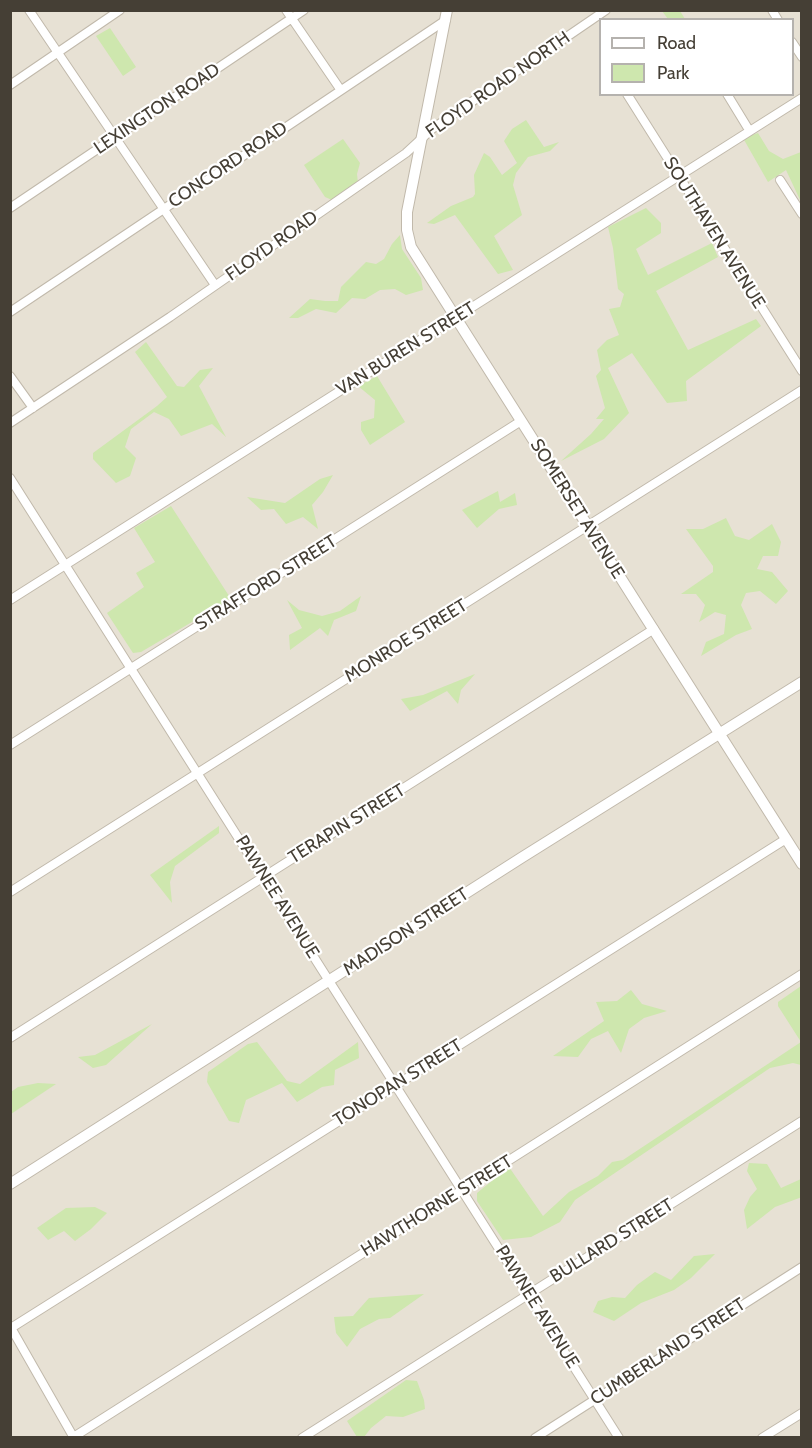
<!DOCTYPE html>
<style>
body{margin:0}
#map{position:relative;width:812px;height:1448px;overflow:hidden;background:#f3efe6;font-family:Cabin,sans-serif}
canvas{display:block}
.frame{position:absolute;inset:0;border:12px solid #453f35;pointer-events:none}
.legend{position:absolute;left:599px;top:18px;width:195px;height:78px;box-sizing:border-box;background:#fff;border:2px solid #b5b2ae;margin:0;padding:8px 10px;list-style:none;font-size:18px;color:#453f35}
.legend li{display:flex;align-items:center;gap:12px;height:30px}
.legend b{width:30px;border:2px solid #b5b2ae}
</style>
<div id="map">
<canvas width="812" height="1448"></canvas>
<div class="frame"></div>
<ul class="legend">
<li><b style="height:8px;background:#fff"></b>Road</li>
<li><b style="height:16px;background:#cee7ae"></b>Park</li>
</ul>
</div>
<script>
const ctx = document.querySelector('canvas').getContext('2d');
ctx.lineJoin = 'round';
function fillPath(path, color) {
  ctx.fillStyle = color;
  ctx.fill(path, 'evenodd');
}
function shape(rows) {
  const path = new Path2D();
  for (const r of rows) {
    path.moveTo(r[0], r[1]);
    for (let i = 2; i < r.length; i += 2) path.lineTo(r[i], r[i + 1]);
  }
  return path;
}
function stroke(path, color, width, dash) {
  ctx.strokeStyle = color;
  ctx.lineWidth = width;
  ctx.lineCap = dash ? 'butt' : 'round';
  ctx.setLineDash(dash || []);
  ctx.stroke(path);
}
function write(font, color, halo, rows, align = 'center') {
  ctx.font = font + ' Cabin,sans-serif';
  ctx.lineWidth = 4.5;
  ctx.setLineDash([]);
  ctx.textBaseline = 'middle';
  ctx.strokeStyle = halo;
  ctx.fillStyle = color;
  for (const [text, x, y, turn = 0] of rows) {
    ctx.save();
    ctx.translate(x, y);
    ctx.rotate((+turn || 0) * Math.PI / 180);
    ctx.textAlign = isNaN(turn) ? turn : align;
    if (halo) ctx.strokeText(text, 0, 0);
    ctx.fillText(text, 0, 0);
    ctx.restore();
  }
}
fillPath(shape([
 [11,11,801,11,801,1437,11,1437],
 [600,20,792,20,792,94,600,94]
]), '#e7e1d4');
fillPath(shape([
 [662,11,680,11,685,19,668,19],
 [110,28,136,67,123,76,96,36],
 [526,120,544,147,559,142,550,151,528,157,516,173,513,185,522,215,494,236,513,270,498,274,455,215,434,224,427,223,451,206,473,197,475,194,474,175,484,153,490,157,502,175,517,163,504,141,512,129],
 [758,133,769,151,783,159,801,152,801,202,786,170,768,182,743,138],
 [343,139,360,163,357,174,358,183,332,200,325,197,304,165],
 [646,208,661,223,661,233,636,249,648,275,712,243,718,257,656,291,688,350,756,319,761,326,686,381,687,401,667,403,632,353,608,368,629,413,604,439,561,461,591,434,604,419,596,419,605,408,596,376,601,370,597,350,607,340,619,335,609,309,620,307,624,294,618,289,613,248,608,227],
 [400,235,402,249,421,278,423,290,406,295,395,289,380,290,365,299,352,298,336,313,316,309,298,318,289,318,310,299,325,301,338,301,341,287,366,262,376,264,384,259,392,244],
 [146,342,177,386,184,387,200,370,213,368,199,386,226,437,212,424,181,436,169,419,154,412,131,429,125,447,136,458,130,476,116,483,93,459,93,453,157,406,167,397,135,352],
 [377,376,405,422,370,445,361,430,361,422,374,418,375,400,358,386],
 [333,475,323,492,312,505,318,529,303,517,286,524,274,509,261,510,247,497,285,503,320,479],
 [498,491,500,502,515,493,517,505,499,509,477,528,462,510],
 [171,506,231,599,141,652,133,653,107,613,144,587,136,573,155,562,134,528],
 [726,518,735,536,749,540,772,524,781,542,778,556,763,556,757,569,772,572,788,591,776,604,760,591,746,593,741,605,752,629,736,635,701,656,706,642,724,634,726,615,715,612,699,622,705,605,696,594,681,594,713,572,713,566,686,529,703,529],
 [361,596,356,611,334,620,328,636,320,628,290,650,289,635,302,628,287,600,299,610,322,616,340,611],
 [475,674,461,690,458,704,447,691,410,711,401,699,423,695],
 [219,826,219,833,175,866,170,882,172,903,150,875],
 [801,986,801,1065,793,1063,770,1068,575,1200,560,1222,531,1237,503,1240,477,1201,477,1193,509,1167,543,1216,569,1192,598,1176,612,1162,623,1160,801,1042,778,1006,778,1002],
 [631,990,642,1004,667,1011,644,1018,629,1029,621,1053,608,1031,591,1039,578,1057,553,1056,604,1021,596,1002,617,1001],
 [152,1024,106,1065,93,1068,78,1057,95,1055],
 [257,1042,287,1081,300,1084,358,1042,359,1058,335,1070,334,1085,322,1087,297,1102,282,1083,246,1100,239,1123,229,1121,207,1082,208,1072,248,1044],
 [38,1083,56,1084,11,1114,11,1092,18,1087],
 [749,1163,767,1164,781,1188,801,1179,802,1197,775,1207,747,1229,744,1210,750,1197,757,1189,747,1171],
 [95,1207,107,1213,91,1229,75,1241,64,1231,48,1240,37,1228,66,1208],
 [715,1254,691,1278,674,1290,641,1303,614,1321,593,1312,598,1301,612,1297,625,1298,637,1285,655,1272,671,1280,694,1256],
 [424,1294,390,1318,379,1319,360,1329,347,1347,336,1333,334,1317,353,1316,369,1298],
 [406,1380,417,1381,424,1400,425,1409,403,1417,386,1416,371,1428,364,1437,357,1437,347,1421]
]), '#cee7ae');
const minor = shape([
 [29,10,215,285],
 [286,10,340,89],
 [772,10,778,20],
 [792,42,802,57],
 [10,85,120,10],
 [627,94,802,371],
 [727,94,749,130],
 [780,180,802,214],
 [10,208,304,10],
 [10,312,446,20],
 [10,376,33,408],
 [10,423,170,317,406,153,432,129,606,10],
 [10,478,619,1438],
 [10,600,802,98],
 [10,745,521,421],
 [10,892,802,390],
 [10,1038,654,629],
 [10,1326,74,1438],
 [11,1328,786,839],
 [72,1438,802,974],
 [302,1438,802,1121],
 [535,1438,802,1267],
 [762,1438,802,1413]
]);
const tertiary = shape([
 [447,10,407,212,407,230,411,247,802,864],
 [10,1184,521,858,802,682]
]);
stroke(minor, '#c1b9ab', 10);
stroke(tertiary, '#c1b9ab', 12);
stroke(minor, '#fff', 8);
stroke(tertiary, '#fff', 10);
write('18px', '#453f35', '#fff', [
 ["FLOYD ROAD NORTH",498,85,-35],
 ["LEXINGTON ROAD",157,109,-34],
 ["CONCORD ROAD",228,165,-34],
 ["SOUTHAVEN AVENUE",714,233,58],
 ["FLOYD ROAD",272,246,-35],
 ["VAN BUREN STREET",406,349,-32],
 ["SOMERSET AVENUE",577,509,58],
 ["STRAFFORD STREET",266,583,-32],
 ["MONROE STREET",406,641,-32],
 ["TERAPIN STREET",347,824,-32],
 ["PAWNEE AVENUE",277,897,58],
 ["MADISON STREET",406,932,-33],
 ["TONOPAN STREET",398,1083,-32],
 ["HAWTHORNE STREET",437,1206,-32],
 ["BULLARD STREET",612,1241,-32],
 ["PAWNEE AVENUE",537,1307,58],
 ["CUMBERLAND STREET",668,1352,-33]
]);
</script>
